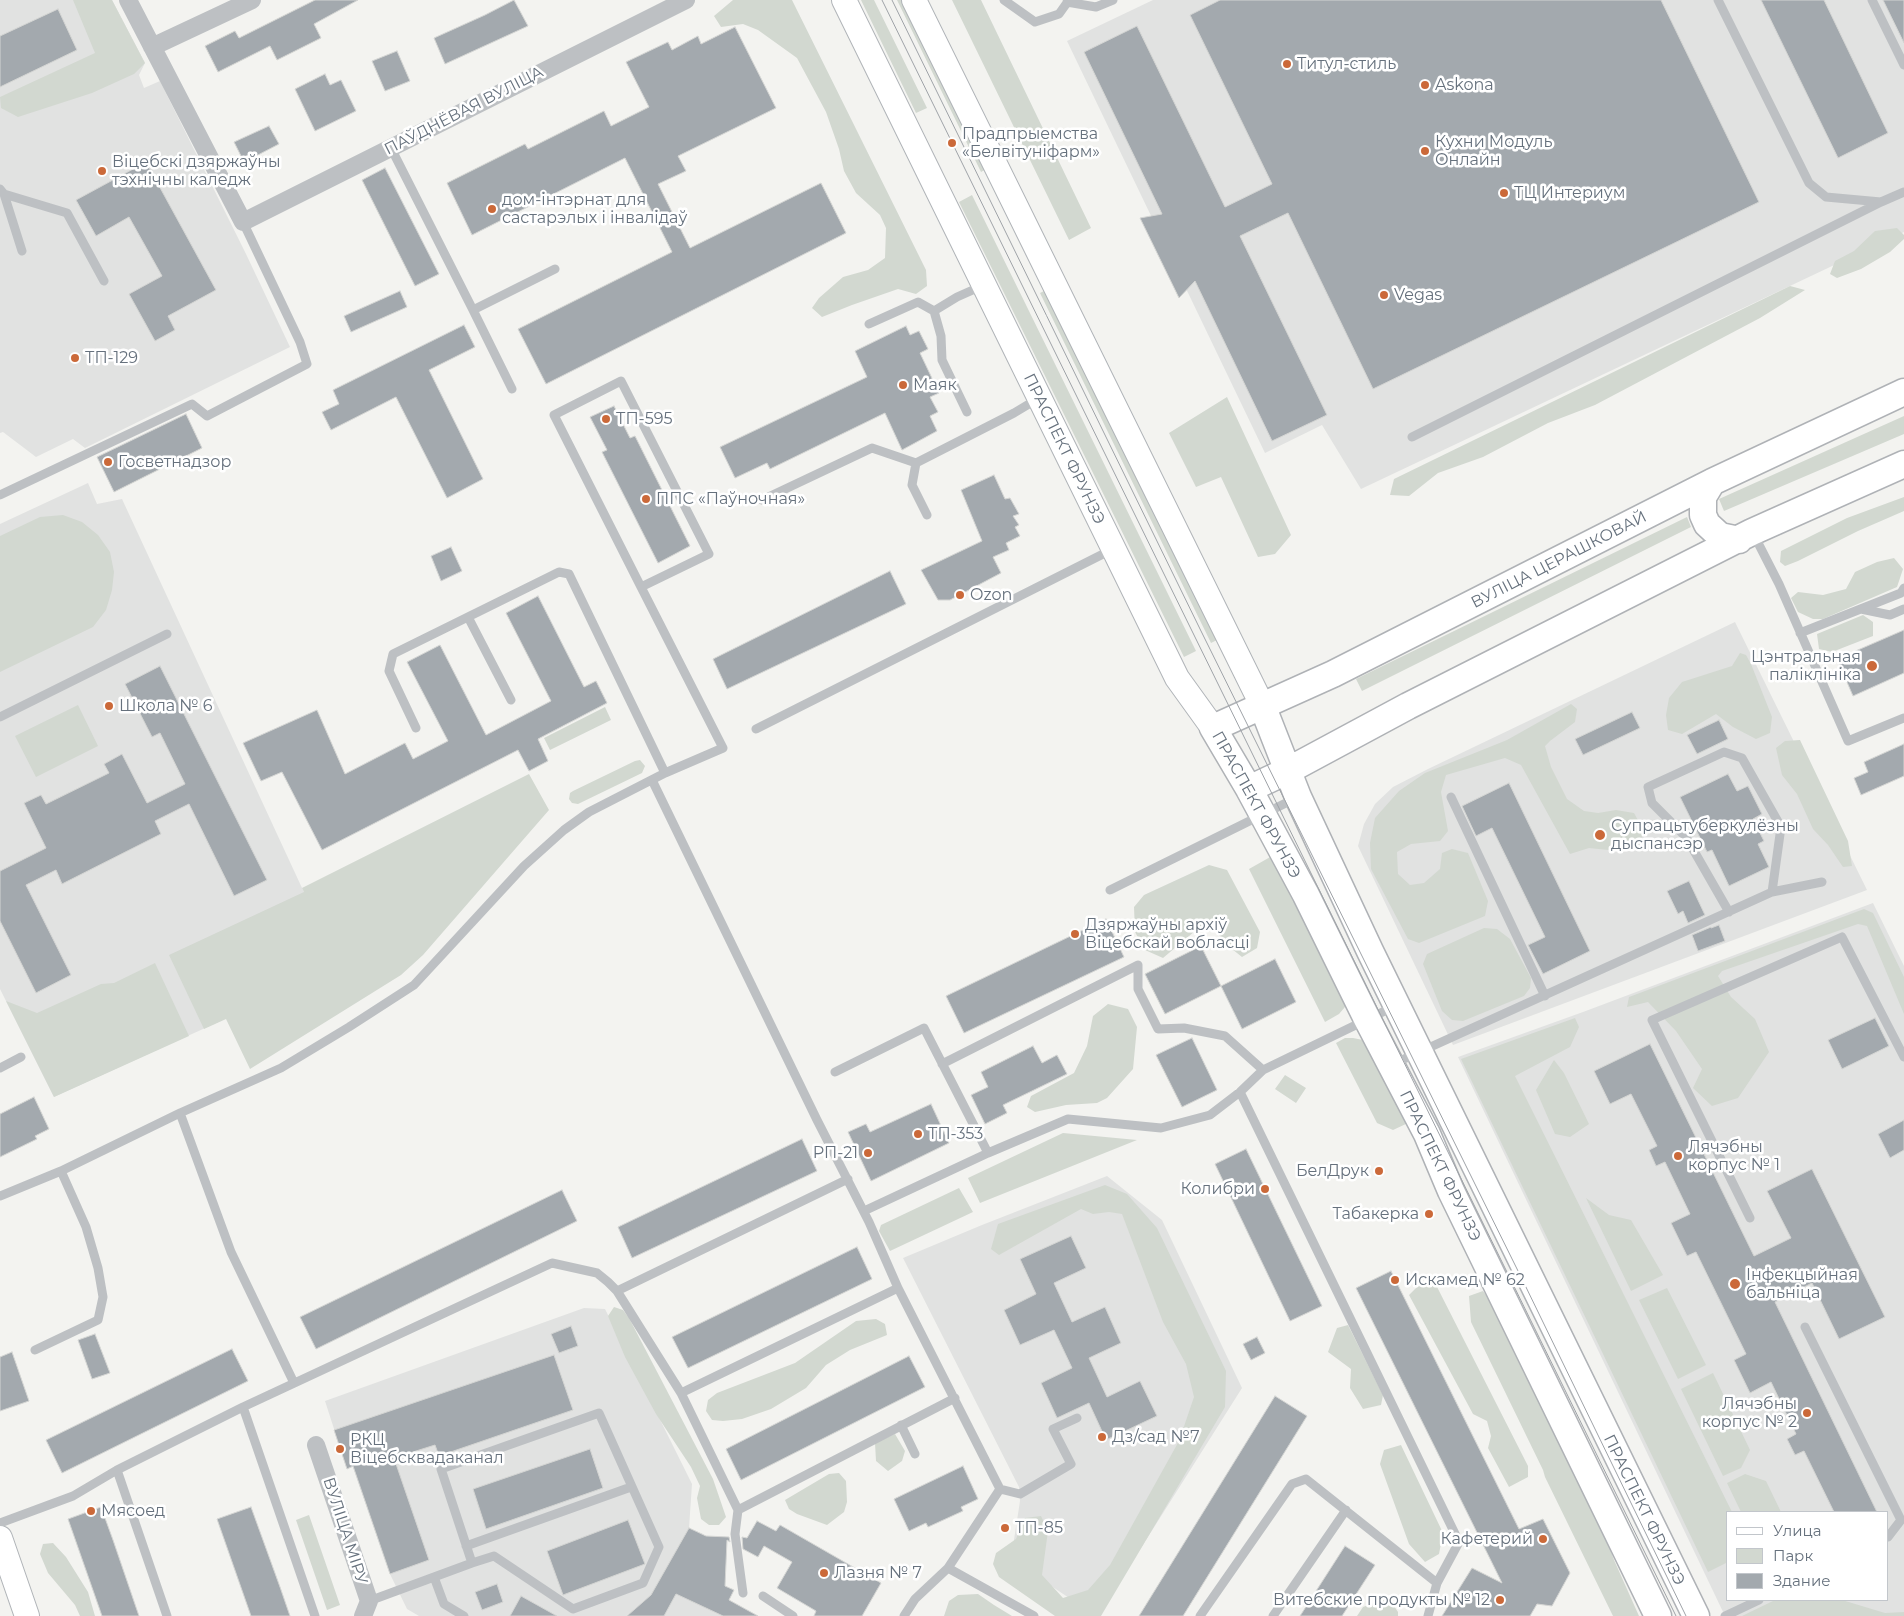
<!DOCTYPE html>
<meta charset="utf-8">
<style>
body{margin:0}
#map{position:relative;width:1904px;height:1616px;overflow:hidden;background:#f3f3f0;font-family:Montserrat,sans-serif}
canvas{display:block}
.legend{position:absolute;left:1726px;top:1511px;width:162px;height:90px;box-sizing:border-box;background:#fff;border:1px solid #c2c6cb;margin:0;padding:6px 9px;list-style:none;font-size:15px;color:#66717d}
.legend li{display:flex;align-items:center;gap:10px;height:25px}
.legend b{width:25px;border:1px solid #c2c6cb}
</style>
<div id="map">
<canvas width="1904" height="1616"></canvas>
<ul class="legend">
<li><b style="height:6px;background:#fff"></b>Улица</li>
<li><b style="height:14px;background:#d2d8d0"></b>Парк</li>
<li><b style="height:14px;background:#a3a9ae"></b>Здание</li>
</ul>
</div>
<script>
const ctx = document.querySelector('canvas').getContext('2d');
ctx.lineJoin = 'round';
function fillPath(path, color) {
  ctx.fillStyle = color;
  ctx.fill(path, 'evenodd');
}
function shape(rows) {
  const path = new Path2D();
  for (const r of rows) {
    path.moveTo(r[0], r[1]);
    for (let i = 2; i < r.length; i += 2) path.lineTo(r[i], r[i + 1]);
  }
  return path;
}
function stroke(path, color, width, dash) {
  ctx.strokeStyle = color;
  ctx.lineWidth = width;
  ctx.lineCap = dash ? 'butt' : 'round';
  ctx.setLineDash(dash || []);
  ctx.stroke(path);
}
function write(font, color, halo, rows, align = 'center') {
  ctx.font = font + ' Montserrat,sans-serif';
  ctx.lineWidth = 5;
  ctx.setLineDash([]);
  ctx.textBaseline = 'middle';
  ctx.strokeStyle = halo;
  ctx.fillStyle = color;
  for (const [text, x, y, turn = 0] of rows) {
    ctx.save();
    ctx.translate(x, y);
    ctx.rotate((+turn || 0) * Math.PI / 180);
    ctx.textAlign = isNaN(turn) ? turn : align;
    if (halo) ctx.strokeText(text, 0, 0);
    ctx.fillText(text, 0, 0);
    ctx.restore();
  }
}
fillPath(shape([
 [0,0,112,0,145,63,139,75,144,88,160,81,246,254,290,347,85,448,73,439,36,457,3,432,0,433],
 [1153,0,1904,0,1904,232,1361,489,1322,425,1265,453,1067,41],
 [88,483,97,504,122,499,302,888,341,966,54,1097,0,989,0,524],
 [1735,622,1867,890,1453,1045,1358,846,1364,824,1375,804,1393,787,1428,769],
 [1873,903,1904,966,1904,1616,1725,1616,1458,1057,1583,1012],
 [1728,1512,1888,1512,1888,1600,1728,1600],
 [1107,1176,1162,1220,1242,1388,1098,1616,1096,1616,1011,1559,1020,1501,1019,1487,903,1258,982,1225],
 [584,1308,605,1309,692,1484,689,1528,703,1534,681,1596,723,1616,419,1616,407,1609,390,1574,353,1467,347,1469,325,1401]
]), '#e1e2e1');
fillPath(shape([
 [73,0,112,0,145,63,134,74,92,93,18,117,1,108,0,97,95,53],
 [733,0,792,0,926,270,927,286,916,294,898,289,852,305,822,317,812,308,819,298,843,277,868,270,885,258,886,228,880,215,856,193,844,171,839,149,826,112,797,58,758,30,743,24,721,27,714,16],
 [861,0,874,0,927,108,916,113],
 [897,0,908,0,990,167,981,172],
 [952,0,981,0,1091,228,1069,240],
 [972,195,1196,651,1184,657,959,202],
 [1897,228,1904,235,1904,239,1890,252,1861,269,1837,278,1830,274,1835,261,1854,251,1875,231],
 [1790,286,1805,290,1760,318,1595,405,1548,423,1483,457,1438,473,1409,496,1390,495,1394,479],
 [1048,289,1219,639,1211,643,1040,293],
 [1227,397,1291,535,1275,554,1258,557,1221,477,1196,487,1169,433],
 [1904,416,1904,434,1724,511,1719,499],
 [1904,497,1904,511,1858,531,1798,561,1785,566,1780,562,1781,551,1847,518],
 [63,515,82,522,98,535,110,552,114,572,112,590,106,610,93,627,0,672,0,536,40,517],
 [1687,517,1691,527,1362,691,1356,679],
 [1894,558,1903,569,1897,587,1823,619,1813,619,1798,612,1791,598,1798,592,1823,595,1846,589,1855,572,1877,562],
 [1863,615,1873,622,1873,636,1832,652,1819,649,1817,634],
 [1740,653,1746,655,1751,664,1772,717,1770,733,1756,739,1733,727,1716,714,1682,734,1668,730,1666,715,1669,698,1682,682,1732,666],
 [1571,704,1577,709,1575,722,1550,741,1545,746,1551,767,1567,799,1584,811,1598,813,1616,810,1634,813,1644,831,1638,846,1618,851,1589,848,1570,854,1521,765,1505,758,1446,775,1441,792,1448,831,1440,841,1411,844,1397,852,1398,874,1410,885,1424,883,1440,869,1442,853,1452,849,1468,853,1488,901,1485,916,1419,943,1408,939,1371,869,1370,843,1375,818,1399,791,1425,773,1507,740],
 [78,705,98,746,36,777,15,736],
 [605,707,611,720,550,750,544,738],
 [1800,740,1848,841,1852,866,1843,867,1828,845,1813,829,1797,794,1782,775,1776,748,1785,741],
 [640,760,645,766,642,773,578,804,572,803,569,799,570,793,573,791,635,761],
 [529,774,549,810,423,955,401,975,250,1069,226,1019,204,1029,169,955,304,892,302,888],
 [1272,856,1346,997,1345,1007,1339,1014,1325,1022,1249,869],
 [1209,865,1227,870,1260,932,1257,948,1242,957,1227,945,1214,929,1201,926,1163,958,1145,950,1135,932,1134,907,1144,895],
 [1864,909,1873,913,1904,977,1904,1014,1867,926,1858,924,1722,971,1718,976,1731,997,1755,1019,1769,1052,1738,1098,1712,1106,1693,1088,1702,1069,1676,1031,1648,1002,1627,1007,1629,997],
 [1484,928,1497,929,1510,939,1531,978,1530,988,1524,996,1463,1021,1452,1020,1442,1011,1423,964,1427,954],
 [155,963,189,1036,54,1097,6,1001,37,1013,101,984,114,983],
 [1108,1004,1128,1009,1137,1027,1133,1069,1107,1098,1097,1103,1066,1105,1035,1112,1027,1107,1031,1096,1074,1073,1087,1046,1093,1016],
 [1575,1018,1579,1027,1570,1047,1515,1076,1732,1512,1728,1512,1728,1562,1708,1572,1461,1059],
 [1345,1038,1353,1038,1368,1041,1408,1123,1393,1130,1377,1123,1336,1043],
 [1554,1060,1564,1073,1589,1124,1570,1137,1555,1134,1536,1090],
 [1285,1075,1306,1088,1296,1103,1275,1089],
 [1063,1133,1137,1140,980,1203,968,1178],
 [1105,1185,1127,1194,1157,1228,1226,1371,1225,1407,1101,1616,1055,1616,999,1577,993,1564,996,1553,1016,1539,1025,1518,1041,1516,1048,1531,1042,1575,1063,1598,1088,1590,1110,1565,1179,1441,1194,1397,1186,1364,1163,1322,1122,1214,1109,1212,1093,1214,1081,1209,999,1255,991,1249,998,1224],
 [959,1188,973,1212,890,1251,879,1231,881,1225],
 [1586,1198,1609,1215,1631,1220,1663,1275,1631,1291],
 [1434,1281,1528,1466,1528,1477,1509,1487,1488,1448,1491,1436,1487,1421,1473,1414,1409,1295,1422,1282],
 [1667,1288,1706,1365,1678,1379,1639,1300],
 [1483,1291,1508,1325,1607,1540,1614,1560,1639,1616,1613,1616,1545,1477,1543,1470,1471,1322,1469,1296],
 [614,1307,623,1310,629,1318,713,1479,726,1517,719,1525,709,1525,701,1519,697,1498,700,1486,691,1467,656,1414,625,1357,608,1316],
 [876,1319,885,1324,887,1335,850,1350,826,1365,806,1388,771,1409,742,1419,723,1421,712,1420,706,1411,708,1400,717,1393,795,1363,856,1321],
 [1348,1325,1383,1395,1381,1405,1363,1409,1350,1388,1351,1369,1328,1352,1337,1328],
 [1713,1373,1750,1450,1741,1468,1723,1476,1681,1389],
 [895,1434,905,1451,902,1461,888,1471,876,1461,875,1443],
 [1401,1445,1443,1533,1439,1554,1425,1562,1409,1544,1380,1464,1384,1450],
 [839,1473,846,1481,847,1502,844,1512,827,1525,797,1514,789,1509,785,1500,829,1474],
 [1745,1474,1766,1481,1781,1512,1741,1512,1727,1483],
 [309,1515,340,1605,327,1610,296,1520],
 [53,1543,66,1557,88,1592,95,1616,80,1616,75,1605,48,1573,40,1554,43,1544],
 [978,1594,994,1605,1012,1616,944,1616,949,1601,958,1595],
 [1382,1600,1392,1603,1398,1612,1398,1616,1357,1616,1363,1607],
 [1775,1600,1842,1600,1885,1613,1904,1612,1904,1616,1742,1616]
]), '#d2d8d0');
const building = shape([
 [315,0,358,0,314,24,321,38,277,60,270,46,218,72,205,46,235,31,239,38,315,0],
 [514,0,528,26,445,64,434,38,485,15,514,0],
 [1220,0,1661,0,1759,202,1373,389,1288,213,1240,236,1327,415,1272,441,1195,281,1179,298,1140,218,1162,214,1084,52,1137,26,1225,207,1272,184,1190,15,1220,0],
 [1761,0,1824,0,1888,133,1838,158,1761,0],
 [1883,0,1904,0,1904,43,1883,0],
 [58,9,77,50,0,87,0,36,58,9],
 [735,27,776,108,678,156,686,171,658,184,690,248,821,183,846,233,546,384,518,329,672,252,625,158,472,235,447,183,525,144,528,149,604,111,611,126,649,107,626,62,668,42,672,50,698,36,701,44,735,27],
 [397,51,410,81,385,91,372,61,397,51],
 [325,74,330,85,341,80,356,111,315,131,295,89,325,74],
 [269,126,279,144,256,156,254,152,242,158,234,142,269,126],
 [146,162,216,290,168,316,175,330,155,341,129,294,162,276,129,217,96,236,76,200,146,162],
 [385,168,439,274,415,286,362,180,385,168],
 [400,291,407,307,351,332,344,316,400,291],
 [464,325,475,347,429,370,483,479,447,498,396,397,331,430,322,412,339,404,333,390,464,325],
 [906,326,910,335,919,331,928,349,920,353,939,393,930,397,938,412,930,416,937,431,902,450,885,413,770,469,767,463,735,478,720,447,867,377,855,351,906,326],
 [614,406,630,438,635,436,690,546,658,563,602,452,607,450,590,417,614,406],
 [186,414,202,448,114,492,97,457,186,414],
 [994,475,1005,499,1010,498,1019,514,1013,516,1019,525,1015,527,1020,536,1006,543,1009,550,993,557,1001,573,950,600,938,600,921,570,982,541,961,490,994,475],
 [451,547,462,571,441,581,431,556,451,547],
 [890,571,906,604,727,689,713,659,890,571],
 [538,596,584,687,596,681,607,703,538,739,548,761,529,771,518,750,322,850,282,772,261,781,243,743,317,710,345,774,405,743,413,759,448,741,407,662,440,645,486,735,551,701,506,613,538,596],
 [1904,630,1904,673,1853,696,1837,659,1904,630],
 [160,666,267,880,234,896,189,804,155,821,161,834,62,884,56,870,26,885,71,975,36,993,0,921,0,871,46,848,24,803,41,795,46,804,109,773,104,764,122,754,147,803,185,784,160,733,152,737,125,684,160,666],
 [1632,712,1640,728,1583,755,1575,739,1632,712],
 [1719,720,1728,739,1697,754,1687,735,1719,720],
 [1904,744,1904,776,1861,795,1854,778,1868,772,1864,762,1904,744],
 [1728,774,1737,791,1748,786,1762,814,1753,819,1764,841,1758,844,1769,867,1729,886,1712,850,1707,852,1680,797,1728,774],
 [1509,783,1590,951,1543,974,1528,945,1545,937,1492,828,1476,836,1462,806,1509,783],
 [1689,881,1705,915,1688,923,1683,911,1678,914,1667,891,1689,881],
 [1106,919,1124,957,964,1033,946,996,1106,919],
 [1719,925,1725,941,1698,951,1692,935,1711,927,1711,928,1719,925],
 [1201,946,1221,986,1165,1014,1145,974,1201,946],
 [1275,959,1296,1002,1242,1029,1221,986,1275,959],
 [1875,1018,1889,1046,1842,1069,1828,1040,1875,1018],
 [1192,1038,1217,1090,1182,1107,1156,1055,1192,1038],
 [1650,1044,1754,1256,1791,1238,1767,1191,1812,1169,1885,1317,1839,1339,1812,1283,1775,1302,1877,1512,1834,1512,1804,1451,1795,1455,1787,1439,1796,1434,1771,1382,1750,1393,1734,1360,1746,1354,1696,1252,1687,1256,1671,1223,1690,1214,1665,1162,1656,1166,1649,1150,1657,1146,1631,1094,1610,1104,1594,1071,1650,1044],
 [1033,1046,1042,1063,1057,1055,1067,1074,1003,1105,1007,1113,985,1124,971,1095,988,1087,981,1072,1033,1046],
 [34,1097,49,1129,35,1136,37,1139,0,1157,0,1114,34,1097],
 [931,1104,949,1143,871,1181,848,1132,866,1124,870,1132,931,1104],
 [1904,1120,1904,1150,1890,1158,1878,1134,1904,1120],
 [802,1139,817,1171,632,1258,618,1227,802,1139],
 [1246,1149,1322,1306,1290,1321,1215,1164,1246,1149],
 [562,1190,577,1221,316,1349,300,1317,562,1190],
 [1071,1236,1086,1268,1054,1283,1072,1322,1105,1307,1121,1343,1089,1358,1107,1397,1140,1381,1157,1416,1106,1440,1089,1403,1057,1418,1041,1383,1072,1368,1054,1330,1020,1345,1004,1310,1036,1294,1020,1259,1071,1236],
 [857,1247,872,1279,688,1368,672,1337,857,1247],
 [1391,1271,1519,1529,1543,1519,1570,1573,1552,1606,1537,1604,1530,1616,1442,1616,1472,1568,1502,1583,1356,1288,1391,1271],
 [571,1326,578,1346,559,1353,551,1334,571,1326],
 [95,1334,110,1373,92,1379,78,1340,95,1334],
 [1257,1337,1265,1353,1251,1360,1243,1344,1257,1337],
 [232,1349,248,1381,62,1473,46,1440,232,1349],
 [12,1352,29,1401,0,1411,0,1357,12,1352],
 [554,1355,573,1410,439,1456,435,1445,394,1458,429,1560,390,1574,353,1466,347,1469,334,1430,554,1355],
 [909,1356,925,1387,741,1480,726,1449,909,1356],
 [1275,1396,1307,1416,1183,1616,1139,1616,1275,1396],
 [590,1449,603,1488,486,1529,473,1489,590,1449],
 [963,1466,978,1499,961,1507,963,1511,928,1527,926,1523,909,1531,894,1499,963,1466],
 [101,1507,113,1540,139,1616,102,1616,68,1519,101,1507],
 [251,1507,280,1587,290,1616,251,1616,217,1519,251,1507],
 [628,1520,645,1564,563,1595,547,1551,628,1520],
 [757,1521,776,1531,780,1525,881,1583,862,1616,814,1616,816,1611,777,1588,792,1562,764,1546,758,1557,743,1549,742,1537,747,1538,757,1521],
 [689,1528,706,1536,729,1537,730,1542,727,1540,725,1586,734,1590,729,1600,758,1616,723,1616,676,1594,664,1616,627,1616,651,1595,689,1528],
 [1345,1546,1375,1565,1342,1616,1300,1616,1345,1546],
 [497,1584,503,1602,482,1610,475,1592,497,1584],
 [521,1596,557,1616,510,1616,521,1596]
]);
fillPath(building, '#a3a9ae');
stroke(building, '#d4d5d3', 1);
const secondary = shape([
 [844,0,1177,678,1213,728],
 [914,0,1262,705],
 [0,1538,27,1616]
]);
const primary = shape([
 [1712,482,1703,497,1703,515,1707,524,1720,536,1739,540],
 [1262,705,1298,797,1370,951,1696,1616],
 [1249,789,1289,770,1408,706,1752,532,1904,464],
 [1658,1616,1451,1191,1427,1134,1367,1019,1306,895,1249,789,1213,728,1333,674,1712,482,1904,392]
]);
stroke(secondary, '#b0b4b8', 26);
stroke(primary, '#afb2b6', 29);
stroke(shape([
 [1004,0,1035,22,1059,14,1069,0],
 [1718,0,1809,183,1826,197,1881,202,1904,192],
 [1872,0,1904,65],
 [1067,2,1096,7,1113,0],
 [391,148,473,310,555,269],
 [0,189,4,194,67,213,104,281],
 [4,194,22,251],
 [473,310,512,389],
 [934,311,941,336,942,360,967,412],
 [869,324,918,302,934,311,957,297,984,285],
 [1412,437,1881,202],
 [0,495,192,404,207,416,307,364,300,342,243,222],
 [762,500,872,448,916,463],
 [927,515,912,485,916,463,1014,413,1039,398],
 [1754,535,1779,584,1848,741,1904,718],
 [1861,609,1890,615,1904,609],
 [468,617,511,700],
 [1800,633,1901,593,1904,588],
 [0,717,167,634],
 [416,728,389,671,393,654,559,572,569,574,665,773],
 [756,729,1113,549],
 [652,780,817,1120,869,1222,898,1288,1000,1489,948,1568,915,1599,904,1616],
 [1451,797,1545,996],
 [1110,890,1296,798],
 [1729,912,1686,837,1652,803,1648,787,1724,752,1742,758,1781,827,1772,892],
 [942,1064,1138,965,1138,989,1158,1029,1184,1028,1225,1036,1263,1070],
 [1393,1064,1772,892,1822,882],
 [0,1068,21,1057],
 [835,1072,924,1028,988,1153],
 [1240,1092,1459,1542,1437,1583,1428,1616],
 [180,1113,231,1252,294,1383],
 [0,1196,61,1171,180,1113,281,1068,349,1027,414,985,524,866,564,830,589,812,665,773,723,748,641,587,709,554,621,381,554,415,641,587],
 [864,1211,988,1153,1068,1119,1161,1128,1210,1115,1240,1092,1263,1070,1395,1006],
 [1750,1218,1652,1020,1842,937,1904,1057],
 [617,1291,848,1179],
 [1805,1327,1901,1520,1888,1537],
 [35,1350,98,1320,103,1297,98,1268,86,1227,61,1171],
 [681,1393,898,1288],
 [243,1407,315,1616],
 [901,1425,915,1454],
 [117,1470,167,1616],
 [1000,1489,1020,1494,1071,1464,1053,1429,1077,1418],
 [738,1510,955,1398],
 [0,1523,73,1496,117,1470,243,1407,552,1263,597,1273,608,1282,617,1291,681,1393,738,1510,735,1534,743,1593],
 [466,1546,631,1487],
 [948,1568,1034,1616],
 [434,1577,444,1604,464,1616],
 [763,1596,793,1616],
 [369,1601,472,1563,441,1469,599,1413,659,1547,643,1583,573,1609,494,1556,472,1563],
 [1200,1616,1292,1484,1306,1479,1437,1583],
 [1273,1616,1346,1510],
 [1725,1616,1759,1600]
]), '#bdc0c3', 9);
stroke(shape([
 [128,0,243,222,686,0],
 [152,47,252,0],
 [316,1445,369,1601,363,1616]
]), '#bdc0c3', 18);
stroke(secondary, '#fff', 24);
stroke(primary, '#fff', 26);
stroke(shape([
 [882,0,1676,1616],
 [892,0,1201,631,1523,1281,1686,1616]
]), '#9fa3a8', 1);
for (const [x, y, r, color] of [
 [1287,64,5,"#cb6939"],
 [1425,85,5,"#cb6939"],
 [952,143,5,"#cb6939"],
 [1425,151,5,"#cb6939"],
 [102,171,5,"#cb6939"],
 [1504,193,5,"#cb6939"],
 [492,209,5,"#cb6939"],
 [1384,295,5,"#cb6939"],
 [75,358,5,"#cb6939"],
 [903,385,5,"#cb6939"],
 [606,419,5,"#cb6939"],
 [108,462,5,"#cb6939"],
 [646,499,5,"#cb6939"],
 [960,595,5,"#cb6939"],
 [1872,666,6,"#cb6939"],
 [109,706,5,"#cb6939"],
 [1600,835,6,"#cb6939"],
 [1075,934,5,"#cb6939"],
 [918,1134,5,"#cb6939"],
 [868,1153,5,"#cb6939"],
 [1678,1156,5,"#cb6939"],
 [1379,1171,5,"#cb6939"],
 [1265,1189,5,"#cb6939"],
 [1429,1214,5,"#cb6939"],
 [1395,1280,5,"#cb6939"],
 [1735,1284,6,"#cb6939"],
 [1807,1413,5,"#cb6939"],
 [1102,1437,5,"#cb6939"],
 [340,1449,5,"#cb6939"],
 [91,1511,5,"#cb6939"],
 [1005,1528,5,"#cb6939"],
 [1543,1539,5,"#cb6939"],
 [824,1573,5,"#cb6939"],
 [1500,1600,5,"#cb6939"]
]) {
  const dot = new Path2D();
  dot.arc(x, y, r, 0, 2 * Math.PI);
  ctx.fillStyle = color;
  ctx.fill(dot);
  stroke(dot, '#fff', 2);
}
write('16px', '#66717d', '#fff', [
 ["Титул-cтиль",1297,64],
 ["Askona",1435,85],
 ["Прадпрыемства",962,134],
 ["«Белвітуніфарм»",962,152],
 ["Кухни Модуль",1435,142],
 ["Онлайн",1435,160],
 ["Віцебскі дзяржаўны",112,162],
 ["тэхнічны каледж",112,180],
 ["ТЦ Интериум",1514,193],
 ["дом-інтэрнат для",502,200],
 ["састарэлых і інвалідаў",502,218],
 ["Vegas",1394,295],
 ["ТП-129",85,358],
 ["Маяк",913,385],
 ["ТП-595",616,419],
 ["Госветнадзор",118,462],
 ["ППС «Паўночная»",656,499],
 ["Ozon",970,595],
 ["Цэнтральная",1861,657,"right"],
 ["паліклініка",1861,675,"right"],
 ["Школа № 6",119,706],
 ["Супрацьтуберкулёзны",1611,826],
 ["дыспансэр",1611,844],
 ["Дзяржаўны архіў",1085,925],
 ["Віцебскай вобласці",1085,943],
 ["ТП-353",928,1134],
 ["Лячэбны",1688,1147],
 ["корпус № 1",1688,1165],
 ["РП-21",858,1153,"right"],
 ["БелДрук",1369,1171,"right"],
 ["Колибри",1255,1189,"right"],
 ["Табакерка",1419,1214,"right"],
 ["Інфекцыйная",1746,1275],
 ["бальніца",1746,1293],
 ["Искамед № 62",1405,1280],
 ["Лячэбны",1797,1404,"right"],
 ["корпус № 2",1797,1422,"right"],
 ["Дз/сад №7",1112,1437],
 ["РКЦ",350,1440],
 ["Віцебсквадаканал",350,1458],
 ["Мясоед",101,1511],
 ["ТП-85",1015,1528],
 ["Кафетерий",1533,1539,"right"],
 ["Лазня № 7",834,1573],
 ["Витебские продукты № 12",1490,1600,"right"]
], 'left');
write('16px', '#66717d', '#fff', [
 ["ПАЎДНЁВАЯ ВУЛІЦА",464,111,-27],
 ["ПРАСПЕКТ ФРУНЗЭ",1064,449,64],
 ["ВУЛІЦА ЦЕРАШКОВАЙ",1559,560,-27],
 ["ПРАСПЕКТ ФРУНЗЭ",1256,805,61],
 ["ПРАСПЕКТ ФРУНЗЭ",1440,1166,64],
 ["ПРАСПЕКТ ФРУНЗЭ",1644,1510,64],
 ["ВУЛІЦА МІРУ",345,1531,72]
]);
</script>
